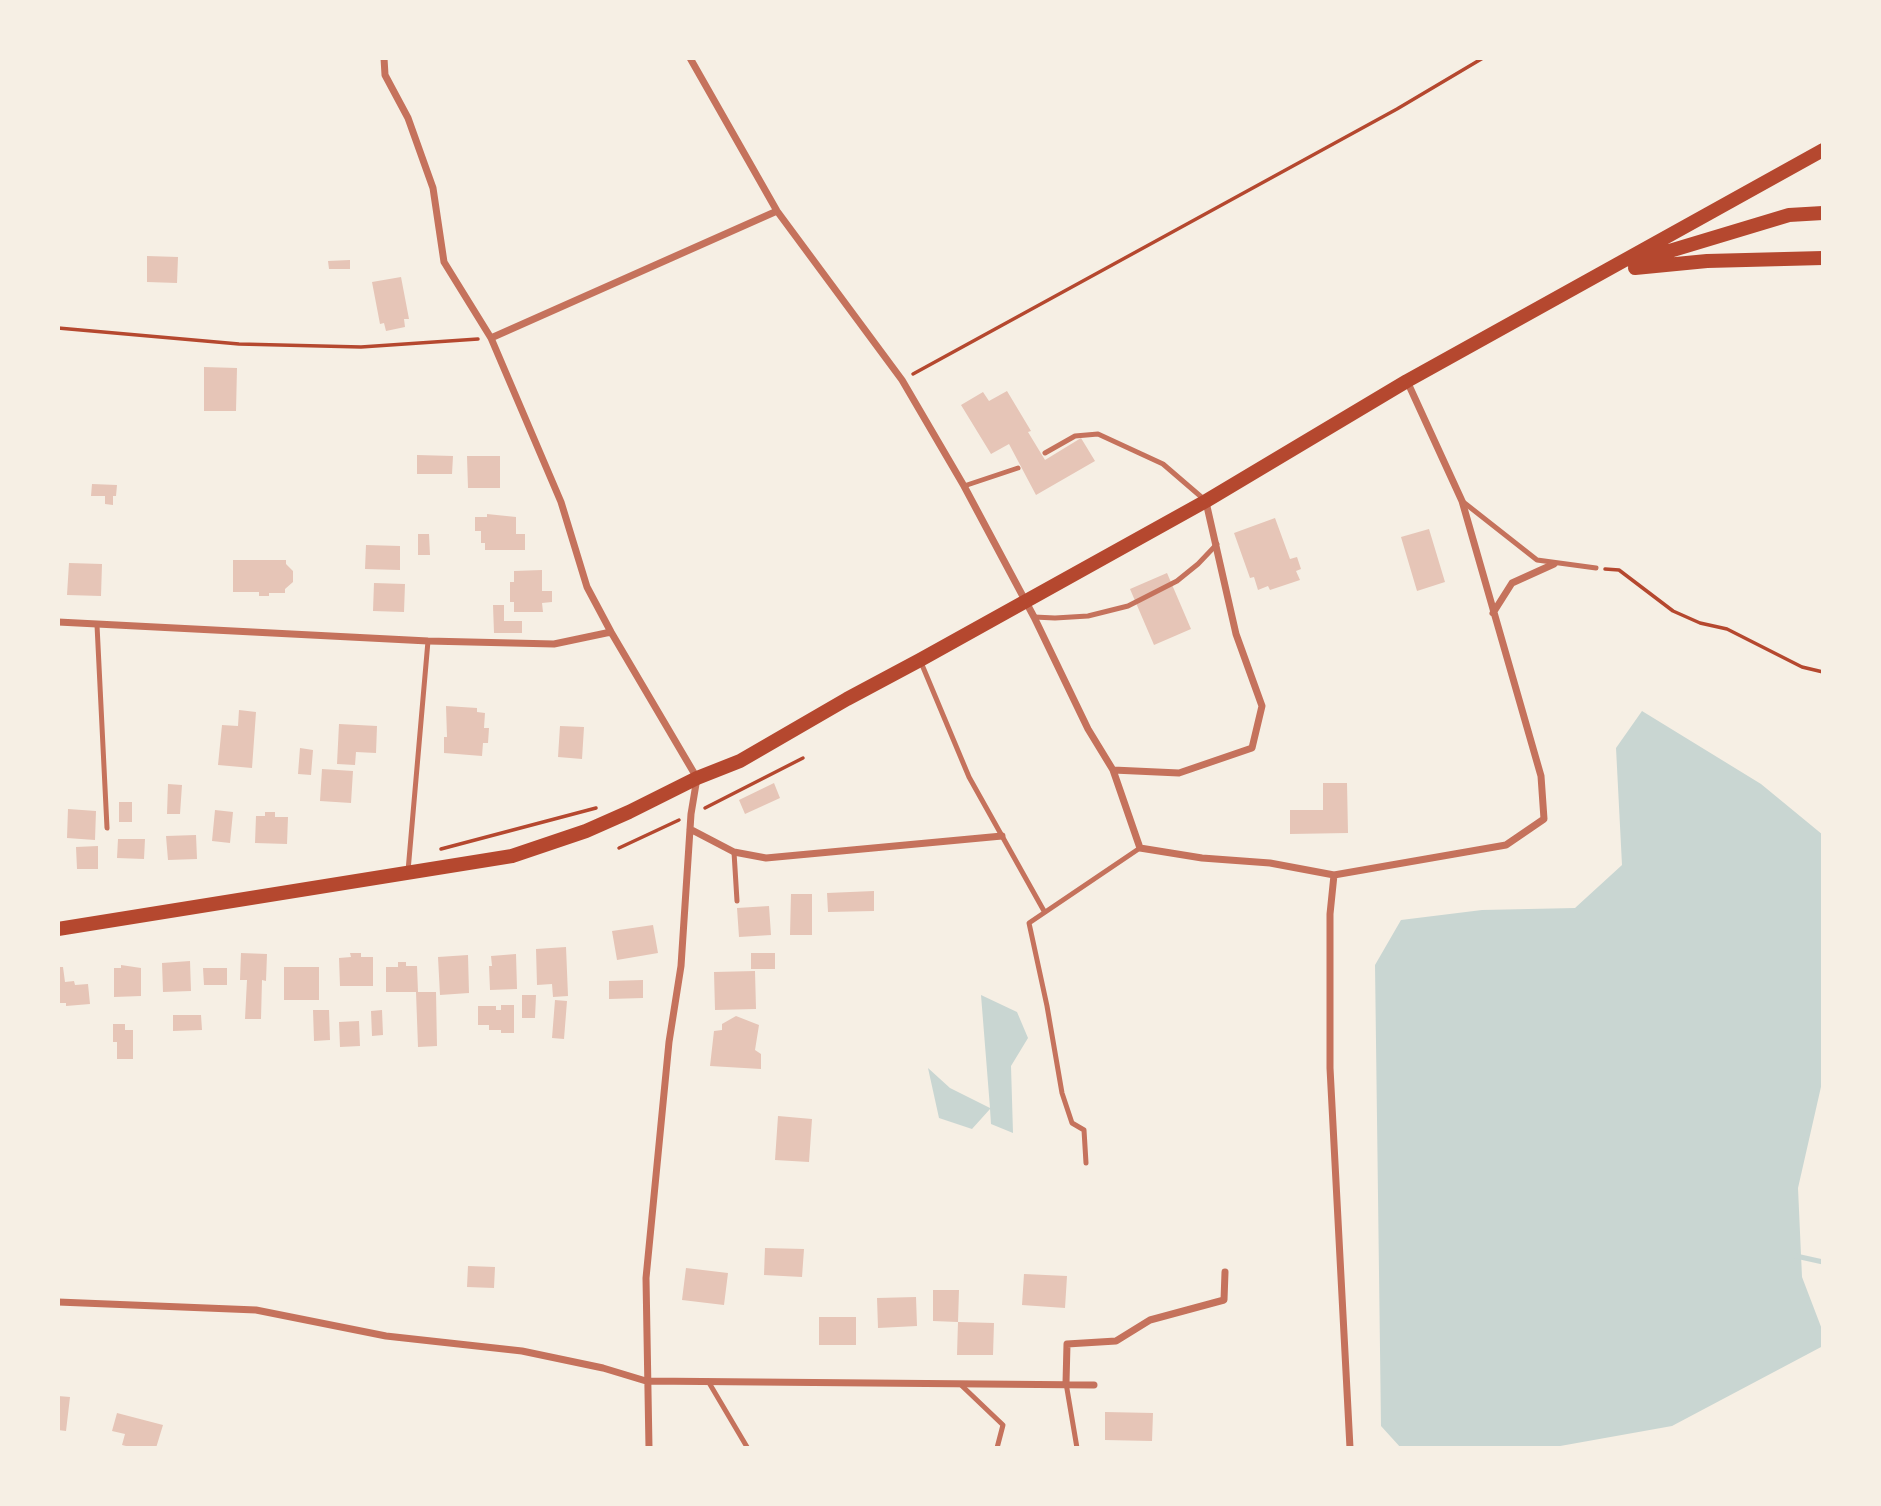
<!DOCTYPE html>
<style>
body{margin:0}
#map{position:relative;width:1881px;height:1506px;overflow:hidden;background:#f6efe4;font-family:Manrope,sans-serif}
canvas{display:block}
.frame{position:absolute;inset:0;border:60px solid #f6efe4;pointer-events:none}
</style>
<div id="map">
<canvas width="1881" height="1506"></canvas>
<div class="frame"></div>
</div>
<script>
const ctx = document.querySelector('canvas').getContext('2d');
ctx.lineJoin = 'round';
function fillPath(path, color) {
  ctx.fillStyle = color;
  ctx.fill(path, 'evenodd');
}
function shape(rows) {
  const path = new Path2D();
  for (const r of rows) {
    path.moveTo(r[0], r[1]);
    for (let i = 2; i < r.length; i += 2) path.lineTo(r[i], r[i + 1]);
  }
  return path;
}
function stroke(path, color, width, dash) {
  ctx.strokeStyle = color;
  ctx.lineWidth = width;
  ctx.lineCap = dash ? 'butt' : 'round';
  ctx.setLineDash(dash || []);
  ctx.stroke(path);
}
fillPath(shape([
 [1642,711,1761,784,1823,835,1823,1078,1798,1188,1802,1277,1823,1332,1823,1346,1672,1426,1549,1448,1401,1448,1381,1426,1375,965,1401,920,1482,910,1575,908,1622,865,1616,748],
 [981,995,1017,1012,1028,1038,1011,1066,1013,1133,991,1124,990,1109,972,1129,939,1118,928,1068,950,1088,990,1108]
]), '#c9d6d2');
stroke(shape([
 [1796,1256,1823,1262]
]), '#c9d6d2', 5);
fillPath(shape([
 [147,256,178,257,177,283,147,282],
 [350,260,350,269,329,269,328,261],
 [401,277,409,319,404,319,405,327,386,331,384,323,380,324,372,282],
 [204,367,237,368,236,411,204,411],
 [1007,391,1031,431,1028,432,1045,460,1081,438,1095,461,1036,495,1009,444,991,454,961,405,983,392,989,401],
 [417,455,453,456,452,474,417,474],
 [467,456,500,456,500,488,468,488],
 [92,484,117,485,116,496,113,496,113,505,105,504,105,496,91,496],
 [487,514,516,517,516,534,525,534,525,550,485,550,485,543,481,543,481,531,475,531,475,517,487,517],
 [1275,518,1290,559,1297,557,1301,569,1296,571,1300,580,1270,590,1268,586,1258,590,1254,577,1250,578,1234,533],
 [1429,529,1445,582,1417,591,1401,537],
 [418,534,429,534,430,555,418,555],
 [366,545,400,546,400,570,365,569],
 [233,560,286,560,286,564,293,571,293,582,285,589,285,593,269,593,269,596,259,596,259,592,233,592],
 [69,563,102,564,101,596,67,595],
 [542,570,542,591,552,591,552,602,542,603,543,612,514,612,514,602,510,602,510,582,514,582,514,571],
 [1167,573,1191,629,1154,645,1130,589],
 [374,583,405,584,404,612,373,611],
 [493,605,504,605,504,621,522,621,522,633,494,633],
 [446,706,477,708,477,712,485,713,484,728,489,728,488,743,483,743,482,756,444,753,444,737,447,737],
 [239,710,256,712,252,768,218,765,222,725,238,726],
 [339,724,377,726,376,753,356,752,355,765,337,764],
 [560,726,584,727,582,759,558,757],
 [300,748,313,750,311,775,298,774],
 [322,769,353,771,351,803,320,801],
 [774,783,780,798,745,814,739,800],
 [1323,783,1347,783,1348,833,1290,834,1290,810,1323,810],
 [168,784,182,785,180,814,167,814],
 [119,802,132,802,132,822,119,822],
 [68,809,96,811,95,840,67,838],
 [215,810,233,812,230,843,212,841],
 [265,812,275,812,275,817,288,817,287,844,255,843,256,816,265,816],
 [196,835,197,859,168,860,166,836],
 [118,839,145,839,144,859,117,858],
 [98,846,98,869,77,869,76,847],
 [874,891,874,911,828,912,827,893],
 [791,894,812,894,812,935,790,935],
 [769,906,771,935,739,937,737,908],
 [653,925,658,953,617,960,612,931],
 [566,947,568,996,553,997,552,984,537,985,536,949],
 [241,953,267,954,266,981,262,980,261,1019,245,1019,247,980,240,980],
 [350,953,361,953,361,957,373,957,373,986,340,986,339,958,351,957],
 [751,953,775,953,775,969,751,969],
 [516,954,517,989,490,990,489,966,492,966,491,956],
 [468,955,469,993,440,995,438,957],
 [190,961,191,991,163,992,162,963],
 [398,962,406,962,406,966,417,966,418,992,386,992,386,967,398,967],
 [121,965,141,968,141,996,114,997,114,968,121,968],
 [58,967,63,967,65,982,74,981,75,985,88,984,90,1004,66,1006,66,1003,58,1003],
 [284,967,319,967,319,1000,284,1000],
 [203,968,227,968,227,985,204,985],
 [755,971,756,1009,715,1010,714,972],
 [643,980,643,998,609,999,609,981],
 [416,992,436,992,437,1046,418,1047],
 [522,995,536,995,535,1018,522,1018],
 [555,1000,567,1001,564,1039,552,1038],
 [501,1005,514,1005,514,1033,501,1033,501,1030,489,1030,489,1025,478,1025,478,1006,496,1006,496,1010,501,1010],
 [313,1010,329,1010,330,1040,314,1041],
 [382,1010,383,1035,372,1036,371,1011],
 [173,1015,201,1015,202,1030,173,1031],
 [736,1016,759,1025,755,1050,761,1054,761,1069,710,1066,714,1031,722,1030,722,1024],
 [359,1021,360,1046,340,1047,339,1022],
 [113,1024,125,1024,125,1030,133,1030,133,1059,117,1059,117,1042,113,1042],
 [778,1116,812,1119,809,1162,775,1160],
 [765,1248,804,1249,802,1277,764,1275],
 [468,1266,495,1267,494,1288,467,1287],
 [686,1268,728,1273,724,1305,682,1300],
 [1024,1274,1067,1276,1065,1308,1022,1305],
 [933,1290,959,1290,958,1322,933,1321],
 [916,1297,917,1326,878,1328,877,1298],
 [819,1317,856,1317,856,1345,819,1345],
 [958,1322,994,1323,993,1355,957,1355],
 [58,1396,70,1397,66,1431,58,1430],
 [1105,1412,1153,1413,1152,1441,1105,1440],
 [117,1413,163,1425,156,1448,134,1448,122,1445,125,1434,112,1431]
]), '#e6c5b7');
stroke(shape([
 [58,328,239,344,361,347,478,339],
 [913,374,1397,109,1483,58],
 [1605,569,1619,570,1673,611,1700,623,1727,629,1802,667,1823,672],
 [705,808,803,758],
 [619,848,679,820],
 [441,849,596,808]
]), '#b5482f', 3.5);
stroke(shape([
 [1045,453,1075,436,1098,434,1163,464,1206,501],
 [964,486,1018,468],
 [1462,501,1537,560,1596,568],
 [1034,617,1055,618,1088,616,1128,606,1177,581,1198,564,1217,544],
 [97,625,107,828],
 [920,660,969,777,1044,911],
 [734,852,737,901],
 [408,871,428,641],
 [1086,1163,1084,1130,1072,1123,1062,1093,1047,1006,1029,923,1140,848],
 [708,1381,747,1447],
 [1066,1383,1077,1448],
 [960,1384,1003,1425,997,1448]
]), '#c5725c', 5);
stroke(shape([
 [384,58,385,75,408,118,433,188,444,262,491,338],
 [690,58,777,211,902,380,964,486,1034,617,1088,729,1113,770,1140,848,1202,858,1270,863,1334,875],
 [1493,613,1512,583,1554,564],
 [58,622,428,641,554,644,611,632],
 [1113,770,1179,773,1252,748,1262,706,1236,634,1206,502],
 [690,829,734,852,766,858,1002,836],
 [58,1302,256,1310,386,1336,522,1351,603,1368,646,1381,1094,1385],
 [1066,1383,1067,1344,1116,1341,1150,1320,1224,1300,1225,1272],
 [649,1448,646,1278,669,1042,681,966,691,814,697,778,611,632,587,587,561,502,491,338,777,211],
 [1350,1448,1330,1068,1330,914,1334,875,1506,845,1544,819,1541,776,1462,501,1407,381]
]), '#c5725c', 7);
stroke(shape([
 [1633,262,1789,215,1823,213],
 [1635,268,1707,261,1823,258],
 [58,929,512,856,586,831,629,812,697,778,740,761,847,699,920,660,1206,501,1407,381,1823,150]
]), '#b5482f', 14);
</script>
